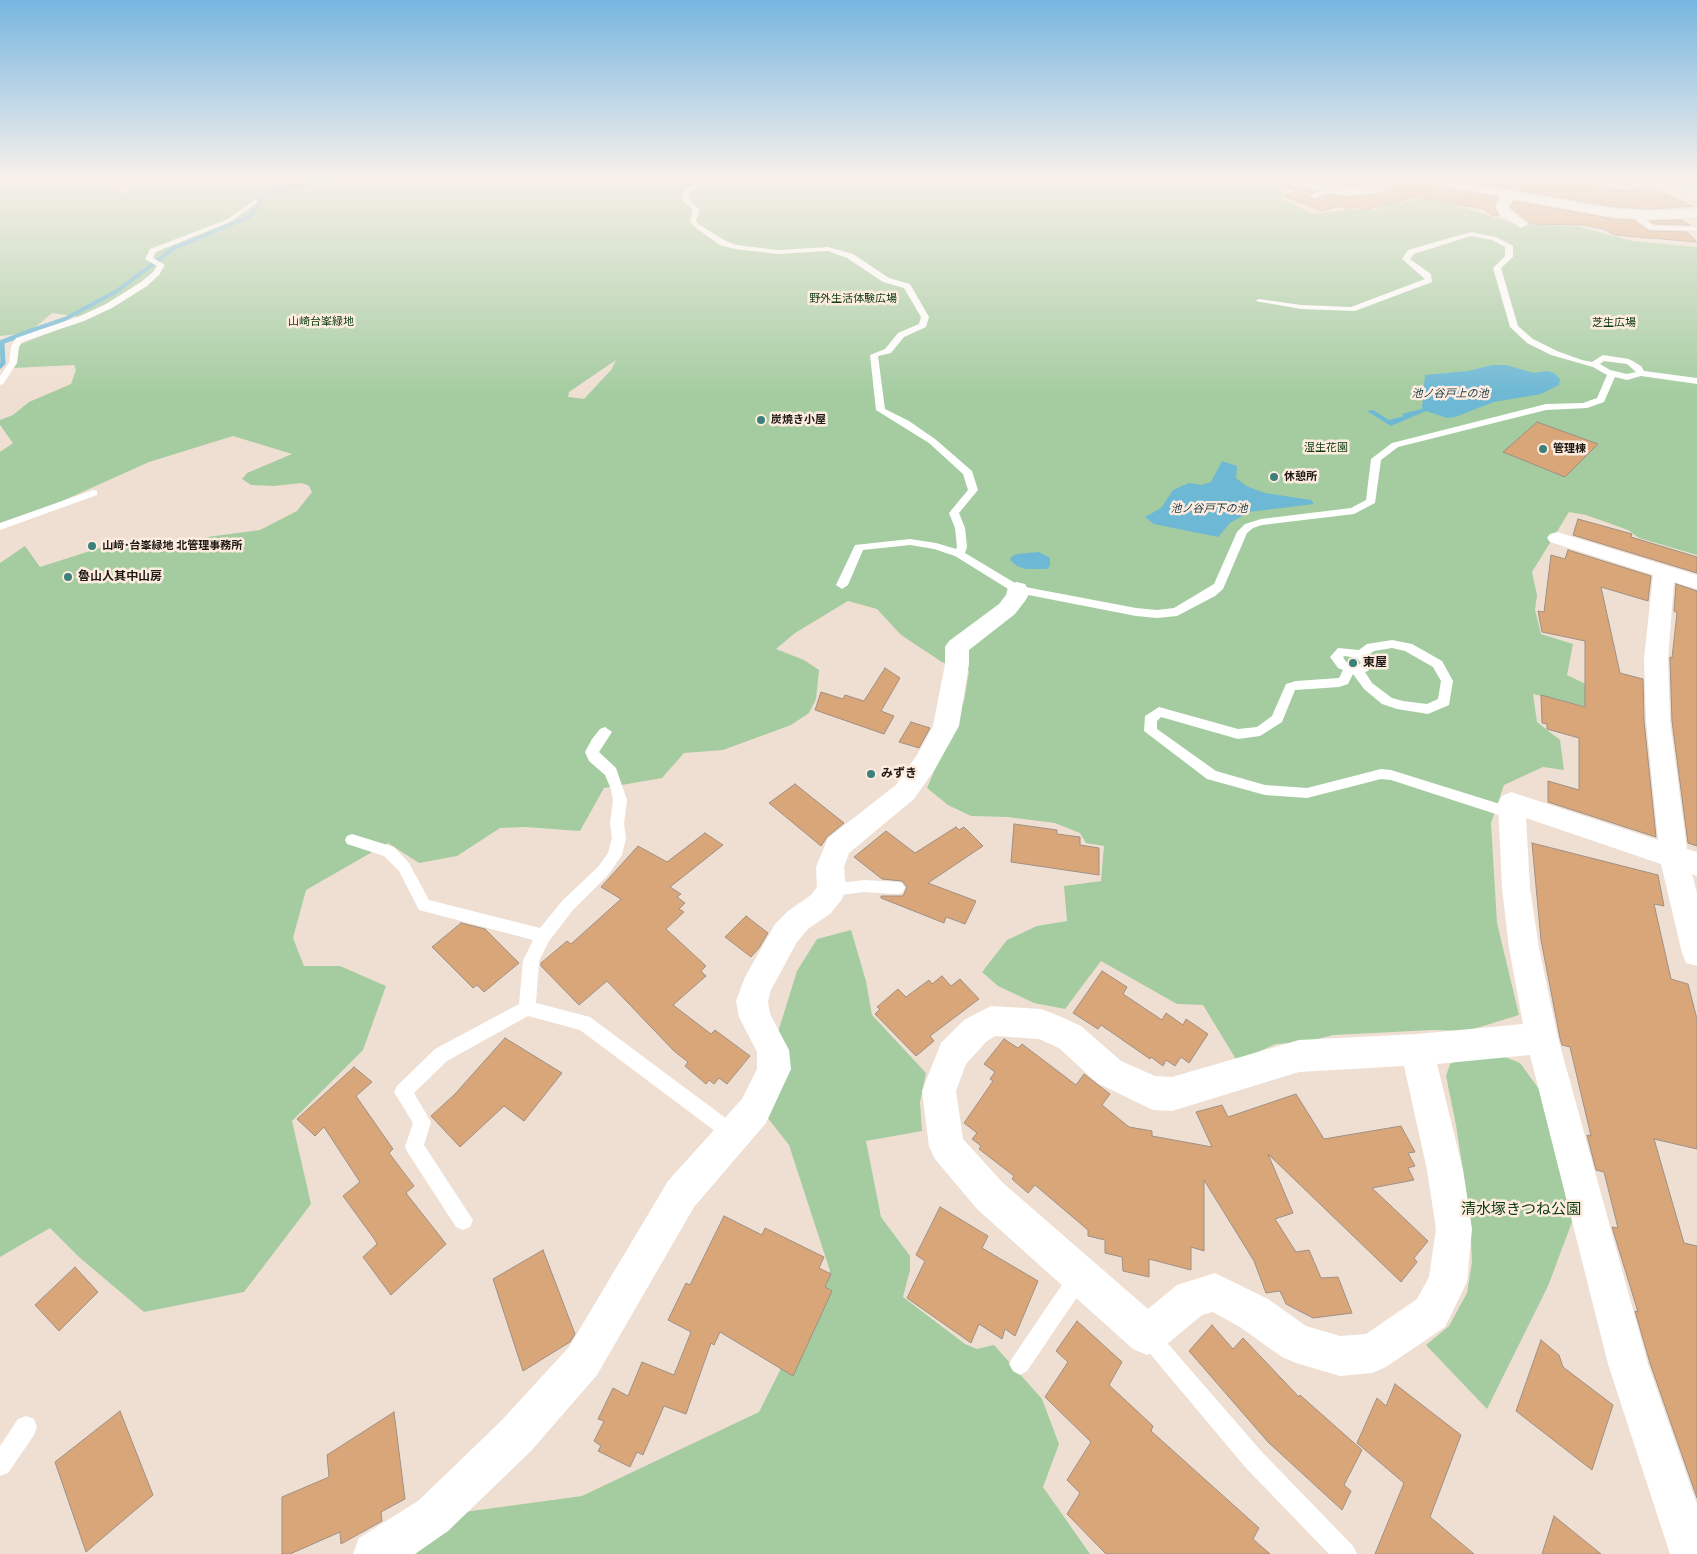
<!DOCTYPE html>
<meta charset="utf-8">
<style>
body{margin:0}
canvas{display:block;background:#efdfd2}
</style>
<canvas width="1697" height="1554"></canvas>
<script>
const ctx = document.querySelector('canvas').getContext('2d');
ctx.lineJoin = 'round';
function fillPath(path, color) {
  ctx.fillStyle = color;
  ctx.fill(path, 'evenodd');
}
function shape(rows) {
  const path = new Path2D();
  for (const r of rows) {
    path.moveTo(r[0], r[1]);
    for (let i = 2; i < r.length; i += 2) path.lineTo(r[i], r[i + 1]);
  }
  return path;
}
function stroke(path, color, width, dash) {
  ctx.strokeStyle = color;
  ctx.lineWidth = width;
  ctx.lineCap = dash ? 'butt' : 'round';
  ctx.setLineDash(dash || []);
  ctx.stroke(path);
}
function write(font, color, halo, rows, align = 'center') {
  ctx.font = font + ' "Varela Round","Noto Sans JP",sans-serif';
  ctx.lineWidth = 5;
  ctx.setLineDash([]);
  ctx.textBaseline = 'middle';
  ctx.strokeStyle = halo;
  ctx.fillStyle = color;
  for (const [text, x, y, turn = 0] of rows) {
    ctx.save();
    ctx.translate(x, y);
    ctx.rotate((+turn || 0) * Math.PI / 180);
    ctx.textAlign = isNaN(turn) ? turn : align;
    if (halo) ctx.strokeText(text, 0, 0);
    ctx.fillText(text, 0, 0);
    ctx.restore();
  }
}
fillPath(shape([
 [0,179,104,179,108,188,123,193,132,189,124,179,1257,179,1289,192,1282,193,1284,195,1282,199,1313,214,1354,209,1377,210,1383,205,1395,202,1401,203,1420,198,1455,205,1516,224,1576,226,1632,241,1697,247,1697,555,1639,538,1628,530,1586,515,1569,512,1532,572,1537,595,1535,610,1541,634,1573,644,1567,675,1598,690,1588,707,1533,694,1537,722,1560,740,1564,770,1543,767,1504,785,1491,823,1497,923,1519,1015,1467,1031,1433,1030,1333,1035,1306,1042,1276,1044,1237,1061,1203,1005,1177,1004,1101,961,1065,1009,1034,1003,998,986,982,972,1007,940,1037,926,1067,921,1064,886,1101,881,1104,846,1086,843,1080,833,1055,823,1008,817,971,816,948,805,927,788,964,701,969,671,942,662,901,635,877,609,848,601,795,633,776,649,804,660,819,670,816,699,809,713,791,725,723,750,684,753,662,778,604,788,580,831,525,827,500,828,457,856,419,863,388,843,306,890,293,938,304,966,340,966,386,986,363,1050,292,1121,311,1204,244,1292,144,1312,79,1257,50,1228,0,1257,0,563,25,546,40,567,112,544,192,539,260,530,297,511,312,492,309,486,302,483,274,486,251,485,242,479,247,473,292,454,233,436,149,462,0,529,0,452,13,443,0,425,0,420,13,415,29,402,71,384,76,370,74,365,14,368,18,345,87,318,52,313,28,333,0,336],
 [616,360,611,370,584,399,568,397,569,392],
 [851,930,866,981,872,1015,926,1073,920,1102,922,1131,866,1141,881,1217,910,1256,910,1270,903,1297,965,1344,977,1349,994,1345,1042,1399,1059,1444,1043,1487,1090,1554,413,1554,457,1513,582,1496,759,1412,830,1271,789,1145,756,1103,797,971,817,939],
 [1505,1057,1520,1063,1542,1093,1575,1214,1548,1286,1487,1409,1426,1345,1449,1326,1467,1293,1472,1262,1470,1216,1456,1125,1446,1076,1450,1064,1457,1060]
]), '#a4cca0');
fillPath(shape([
 [1492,365,1506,365,1534,373,1547,371,1554,373,1560,379,1559,385,1541,394,1494,402,1455,417,1447,418,1426,411,1391,426,1367,411,1373,410,1389,420,1404,416,1402,414,1422,409,1425,375,1468,371],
 [1222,461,1237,466,1236,478,1246,486,1265,493,1311,500,1314,504,1249,512,1230,523,1218,537,1154,524,1145,517,1161,508,1173,490,1189,483,1201,485,1211,482],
 [1039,552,1050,558,1050,566,1047,569,1026,569,1017,566,1010,560,1012,556,1017,554]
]), '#6db8d4');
stroke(shape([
 [27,332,65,319,117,291,174,248,249,217,259,205,260,199,275,191,328,179]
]), '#6db8d4', 4);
stroke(shape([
 [0,366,3,363,2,342,31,331]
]), '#6db8d4', 5);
const building = shape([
 [1274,179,1282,179,1286,184,1316,192,1308,195,1314,200,1328,194,1348,197,1379,194,1403,179,1417,179,1425,185,1498,197,1494,206,1499,216,1491,215,1484,209,1416,197,1366,210,1355,207,1347,209,1339,206,1322,211,1284,196,1297,191,1274,183,1274,179],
 [1312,179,1382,179,1372,183,1348,185,1312,179],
 [1453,179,1573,179,1581,185,1626,191,1649,187,1692,206,1651,209,1614,207,1453,179],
 [1514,201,1614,219,1634,220,1649,231,1687,232,1697,242,1614,235,1604,229,1583,225,1531,224,1510,207,1514,201],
 [1681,220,1690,225,1654,224,1649,221,1681,220],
 [1537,422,1598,444,1565,477,1503,452,1537,422],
 [1578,519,1632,534,1631,537,1697,557,1697,573,1573,535,1578,519],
 [1568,550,1651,576,1648,601,1601,587,1620,673,1643,679,1644,721,1656,837,1548,802,1548,781,1579,790,1579,738,1547,729,1547,724,1542,723,1541,695,1585,707,1585,641,1542,632,1538,611,1544,612,1551,555,1565,559,1568,550],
 [1676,584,1697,591,1697,846,1688,843,1672,721,1670,659,1670,657,1672,658,1677,613,1674,611,1676,584],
 [885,668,900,678,881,711,894,716,884,734,815,710,821,692,843,699,845,695,864,701,885,668],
 [911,722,930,728,919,748,899,742,911,722],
 [795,784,844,823,827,837,821,846,769,803,795,784],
 [1014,824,1057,830,1057,834,1080,837,1080,845,1099,848,1099,875,1011,862,1014,824],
 [956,827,959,830,964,827,983,846,928,883,976,901,965,924,946,917,944,923,881,898,881,896,903,896,907,887,902,881,882,879,854,857,886,831,915,853,956,827],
 [705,833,723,845,670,887,681,894,677,897,685,903,679,909,684,912,666,929,706,966,701,971,706,976,673,1005,711,1034,715,1030,750,1056,727,1084,719,1078,714,1084,709,1080,706,1084,685,1066,688,1062,674,1051,607,981,579,1005,541,966,541,963,567,941,571,944,621,899,601,887,638,846,667,862,705,833],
 [1532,843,1658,875,1664,906,1654,904,1671,979,1688,984,1697,1019,1697,1149,1654,1139,1684,1243,1697,1246,1697,1498,1650,1363,1635,1311,1638,1312,1612,1227,1618,1228,1604,1172,1596,1170,1587,1135,1591,1136,1570,1047,1562,1045,1560,1038,1541,940,1532,843],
 [746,916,768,933,759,948,751,957,725,937,746,916],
 [461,923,485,929,519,963,484,992,477,985,473,988,432,947,461,923],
 [1102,971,1127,987,1123,994,1162,1020,1166,1013,1183,1025,1186,1019,1208,1034,1189,1063,1181,1057,1175,1066,1166,1060,1163,1066,1151,1057,1150,1059,1101,1025,1098,1029,1073,1013,1102,971],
 [942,976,951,986,960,979,979,999,930,1036,934,1041,916,1056,875,1014,880,1009,877,1007,898,989,906,997,929,980,932,984,942,976],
 [505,1038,562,1073,524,1121,504,1106,460,1147,431,1116,455,1094,505,1038],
 [1004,1039,1018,1048,1022,1044,1076,1085,1084,1074,1110,1094,1102,1105,1129,1127,1152,1131,1152,1136,1212,1147,1196,1112,1222,1105,1228,1117,1296,1094,1324,1139,1401,1126,1415,1152,1408,1153,1415,1166,1408,1168,1414,1180,1372,1188,1428,1241,1414,1258,1417,1262,1401,1282,1268,1154,1293,1213,1275,1219,1296,1252,1309,1250,1321,1278,1338,1277,1352,1313,1313,1318,1286,1304,1280,1291,1266,1293,1254,1261,1204,1180,1204,1251,1191,1247,1191,1270,1149,1259,1149,1277,1123,1271,1122,1257,1105,1253,1105,1240,1088,1236,1088,1230,1035,1185,1028,1193,1012,1179,1014,1176,979,1149,981,1146,972,1139,977,1133,964,1123,993,1081,990,1079,995,1072,984,1064,1004,1039],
 [354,1067,372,1082,356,1096,393,1149,389,1153,414,1186,406,1193,446,1244,391,1295,363,1257,377,1244,375,1240,343,1196,360,1182,324,1127,315,1136,297,1119,354,1067],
 [940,1207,988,1236,982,1248,1038,1281,1015,1336,1005,1329,1002,1339,979,1324,971,1343,907,1298,925,1261,916,1255,940,1207],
 [724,1216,762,1235,765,1228,824,1257,819,1268,831,1274,825,1287,832,1291,793,1376,720,1332,714,1345,711,1343,686,1414,664,1406,643,1455,637,1452,630,1467,598,1451,601,1446,594,1441,604,1421,598,1419,613,1388,628,1396,642,1362,674,1375,691,1332,668,1320,686,1283,690,1285,724,1216],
 [543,1250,575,1334,570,1342,523,1371,493,1279,543,1250],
 [75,1267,98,1292,59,1331,35,1305,75,1267],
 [1077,1321,1122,1362,1109,1385,1153,1426,1151,1431,1259,1528,1253,1539,1270,1554,1106,1554,1067,1514,1080,1493,1067,1480,1091,1442,1045,1397,1068,1362,1056,1351,1077,1321],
 [1212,1325,1233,1349,1243,1338,1299,1397,1300,1395,1362,1450,1344,1485,1351,1491,1342,1510,1268,1442,1189,1351,1212,1325],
 [1541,1340,1559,1355,1563,1367,1613,1405,1592,1470,1516,1411,1541,1340],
 [1395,1384,1461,1435,1430,1517,1474,1554,1375,1554,1404,1483,1357,1443,1377,1398,1386,1406,1395,1384],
 [120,1411,153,1495,86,1552,55,1462,120,1411],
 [394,1412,405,1499,381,1512,382,1521,341,1544,340,1532,290,1554,282,1554,282,1497,329,1477,327,1455,394,1412],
 [1554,1516,1601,1554,1542,1554,1554,1516]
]);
fillPath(building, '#d9a67a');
stroke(building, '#9f9084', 1);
fillPath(shape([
 [711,180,743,179,746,181,712,184,688,193,689,200,700,210,696,220,698,224,726,241,736,245,778,250,828,247,853,254,889,278,910,284,929,317,926,327,904,337,891,353,878,356,885,409,909,421,935,439,972,471,978,490,959,513,965,528,967,547,965,553,1020,586,1136,608,1157,610,1174,608,1214,584,1237,532,1245,524,1261,519,1351,508,1366,500,1371,459,1392,443,1546,404,1583,403,1597,398,1607,375,1593,367,1551,355,1527,343,1510,327,1493,268,1505,256,1505,247,1492,240,1471,236,1414,254,1410,259,1431,274,1432,282,1355,311,1301,309,1255,301,1259,299,1301,305,1351,307,1425,279,1402,259,1408,250,1471,232,1496,237,1513,246,1513,257,1501,268,1518,326,1533,339,1557,351,1582,360,1592,362,1603,355,1629,359,1641,366,1644,371,1697,378,1697,384,1641,376,1627,380,1615,377,1604,402,1587,408,1546,410,1398,447,1381,460,1375,503,1354,514,1262,525,1253,528,1247,533,1223,589,1215,596,1177,616,1157,618,1136,616,1013,592,955,556,934,549,910,545,863,550,848,585,842,589,836,585,855,545,910,539,936,543,956,549,957,547,955,528,949,513,968,490,963,474,929,443,876,410,870,355,885,349,898,333,919,324,921,317,904,288,883,282,847,258,828,251,778,254,735,249,720,245,693,226,690,220,693,210,683,201,682,193,687,188,711,180],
 [1604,361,1627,364,1636,372,1627,374,1610,370,1600,364,1604,361],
 [1331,187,1333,190,1313,198,1310,196,1331,187],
 [256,199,258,202,230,222,156,252,153,258,165,265,159,275,147,286,112,308,84,321,22,342,19,347,17,363,3,384,0,385,0,376,9,363,11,347,16,338,78,317,106,304,141,282,153,272,157,266,145,259,150,249,226,220,256,199],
 [1631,213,1635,213,1653,226,1697,227,1697,231,1649,229,1631,215,1631,213],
 [93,490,97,491,97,495,0,530,0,523,93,490],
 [1392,640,1412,644,1442,661,1453,681,1449,705,1428,714,1397,709,1382,704,1364,689,1353,674,1348,684,1339,687,1295,690,1282,722,1260,736,1238,739,1161,717,1157,721,1157,729,1216,771,1265,785,1307,788,1381,769,1391,770,1516,809,1518,813,1516,817,1511,819,1391,780,1381,779,1307,798,1265,795,1207,779,1144,731,1145,716,1159,707,1238,729,1257,727,1272,716,1286,684,1296,681,1339,678,1343,670,1338,668,1330,657,1338,648,1359,650,1367,644,1392,640],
 [1392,648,1405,651,1433,667,1441,681,1438,699,1427,704,1403,701,1392,698,1372,683,1365,672,1368,671,1373,663,1368,655,1374,651,1392,648],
 [1345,656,1357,658,1361,663,1357,666,1346,662,1343,657,1345,656],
 [605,727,612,732,599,752,616,768,627,800,624,824,626,838,622,855,608,875,573,910,549,941,539,961,536,1003,590,1017,739,1128,742,1134,739,1140,733,1143,727,1140,580,1030,528,1016,447,1061,414,1093,431,1122,424,1145,473,1220,470,1227,463,1230,456,1227,408,1153,405,1147,413,1123,394,1092,397,1086,435,1049,519,1004,523,961,533,940,419,910,399,871,384,856,347,844,345,840,347,836,352,834,394,847,409,863,429,900,540,928,563,900,598,867,608,853,612,838,610,824,613,800,611,789,605,775,589,761,585,752,592,739,600,729,605,727],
 [864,880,897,882,902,883,905,888,902,893,897,894,864,892,832,896,827,895,824,890,827,885,832,884,864,880],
 [1079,1267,1086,1270,1089,1277,1086,1284,1027,1371,1020,1375,1013,1371,1009,1364,1013,1357,1072,1270,1079,1267],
 [1148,1326,1155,1329,1262,1452,1353,1546,1357,1554,1329,1554,1246,1468,1141,1343,1138,1336,1141,1329,1148,1326],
 [26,1416,34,1419,37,1427,34,1435,8,1473,0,1476,0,1446,18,1419,26,1416]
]), '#fff');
fillPath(shape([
 [1284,179,1303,179,1348,187,1372,185,1386,179,1401,179,1379,192,1348,195,1321,191,1286,182,1284,179],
 [1419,179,1444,179,1614,209,1651,211,1697,209,1697,217,1651,219,1614,217,1513,199,1508,207,1512,212,1528,224,1521,228,1501,215,1496,207,1501,196,1425,183,1419,179],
 [1575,179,1626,181,1656,179,1697,186,1697,194,1649,185,1626,189,1581,183,1575,179],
 [1557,532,1697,575,1697,589,1674,582,1668,659,1670,721,1687,849,1697,852,1697,876,1692,874,1697,893,1697,966,1686,963,1682,953,1661,864,1526,818,1530,888,1539,948,1558,1038,1648,1364,1697,1504,1697,1554,1670,1554,1608,1364,1530,1055,1437,1064,1463,1170,1472,1229,1467,1282,1445,1327,1386,1367,1372,1373,1340,1376,1296,1363,1282,1357,1240,1327,1213,1312,1202,1315,1161,1349,1147,1355,1133,1349,977,1209,935,1159,929,1147,922,1091,941,1043,964,1020,991,1006,1041,1009,1052,1013,1081,1026,1121,1061,1155,1076,1172,1077,1299,1040,1417,1034,1523,1024,1509,948,1502,888,1498,803,1502,796,1511,792,1658,840,1646,721,1644,659,1653,575,1550,542,1547,538,1550,534,1557,532],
 [995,1036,1039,1039,1059,1048,1097,1083,1153,1110,1172,1111,1299,1072,1404,1066,1427,1170,1436,1229,1429,1277,1417,1299,1366,1334,1340,1336,1306,1326,1268,1299,1215,1273,1177,1285,1148,1309,1003,1183,963,1139,956,1091,966,1064,986,1042,995,1036],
 [1017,582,1025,584,1028,589,1028,596,1025,601,1015,614,969,650,969,664,959,726,935,769,914,799,849,853,844,867,846,890,842,899,831,913,808,929,797,942,771,990,768,1001,770,1014,789,1050,791,1069,766,1123,694,1207,597,1375,531,1451,448,1531,415,1554,353,1554,359,1538,418,1501,501,1421,569,1347,668,1181,742,1099,757,1069,757,1052,739,1017,736,1001,745,977,775,924,788,911,811,895,817,887,816,867,828,838,896,785,917,755,933,726,945,664,945,647,949,641,999,604,1006,595,1009,584,1017,582]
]), '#fff');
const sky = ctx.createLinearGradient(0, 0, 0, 396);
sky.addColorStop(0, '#77b6e0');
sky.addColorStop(0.45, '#f8f1eb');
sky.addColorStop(1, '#f8f1eb00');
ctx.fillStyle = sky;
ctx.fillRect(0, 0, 1697, 396);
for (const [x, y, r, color] of [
 [761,420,5,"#3b8179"],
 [1543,449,5,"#3b8179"],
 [1274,477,5,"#3b8179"],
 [92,546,5,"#3b8179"],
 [68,577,5,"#3b8179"],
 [1353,663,5,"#3b8179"],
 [871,774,5,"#3b8179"]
]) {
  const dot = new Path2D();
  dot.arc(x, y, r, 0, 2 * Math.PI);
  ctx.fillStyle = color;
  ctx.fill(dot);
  stroke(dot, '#fdecdf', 2);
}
write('11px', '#0c3c0c', '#fdecdf', [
 ["野外生活体験広場",853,299],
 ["山崎台峯緑地",321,322],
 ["芝生広場",1614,323],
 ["湿生花園",1326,448]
]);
write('italic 11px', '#153845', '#fdecdf', [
 ["池ノ谷戸上の池",1450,394],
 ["池ノ谷戸下の池",1209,509]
]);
write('bold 11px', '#1f1914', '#fdecdf', [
 ["炭焼き小屋",771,420],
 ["管理棟",1553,449],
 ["休憩所",1284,477],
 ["山﨑･台峯緑地 北管理事務所",102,546]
], 'left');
write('bold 12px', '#1f1914', '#fdecdf', [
 ["魯山人其中山房",78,577],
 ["東屋",1363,663],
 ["みずき",881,774]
], 'left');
write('15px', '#0c3c0c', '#fdecdf', [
 ["清水塚きつね公園",1521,1210]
]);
</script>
